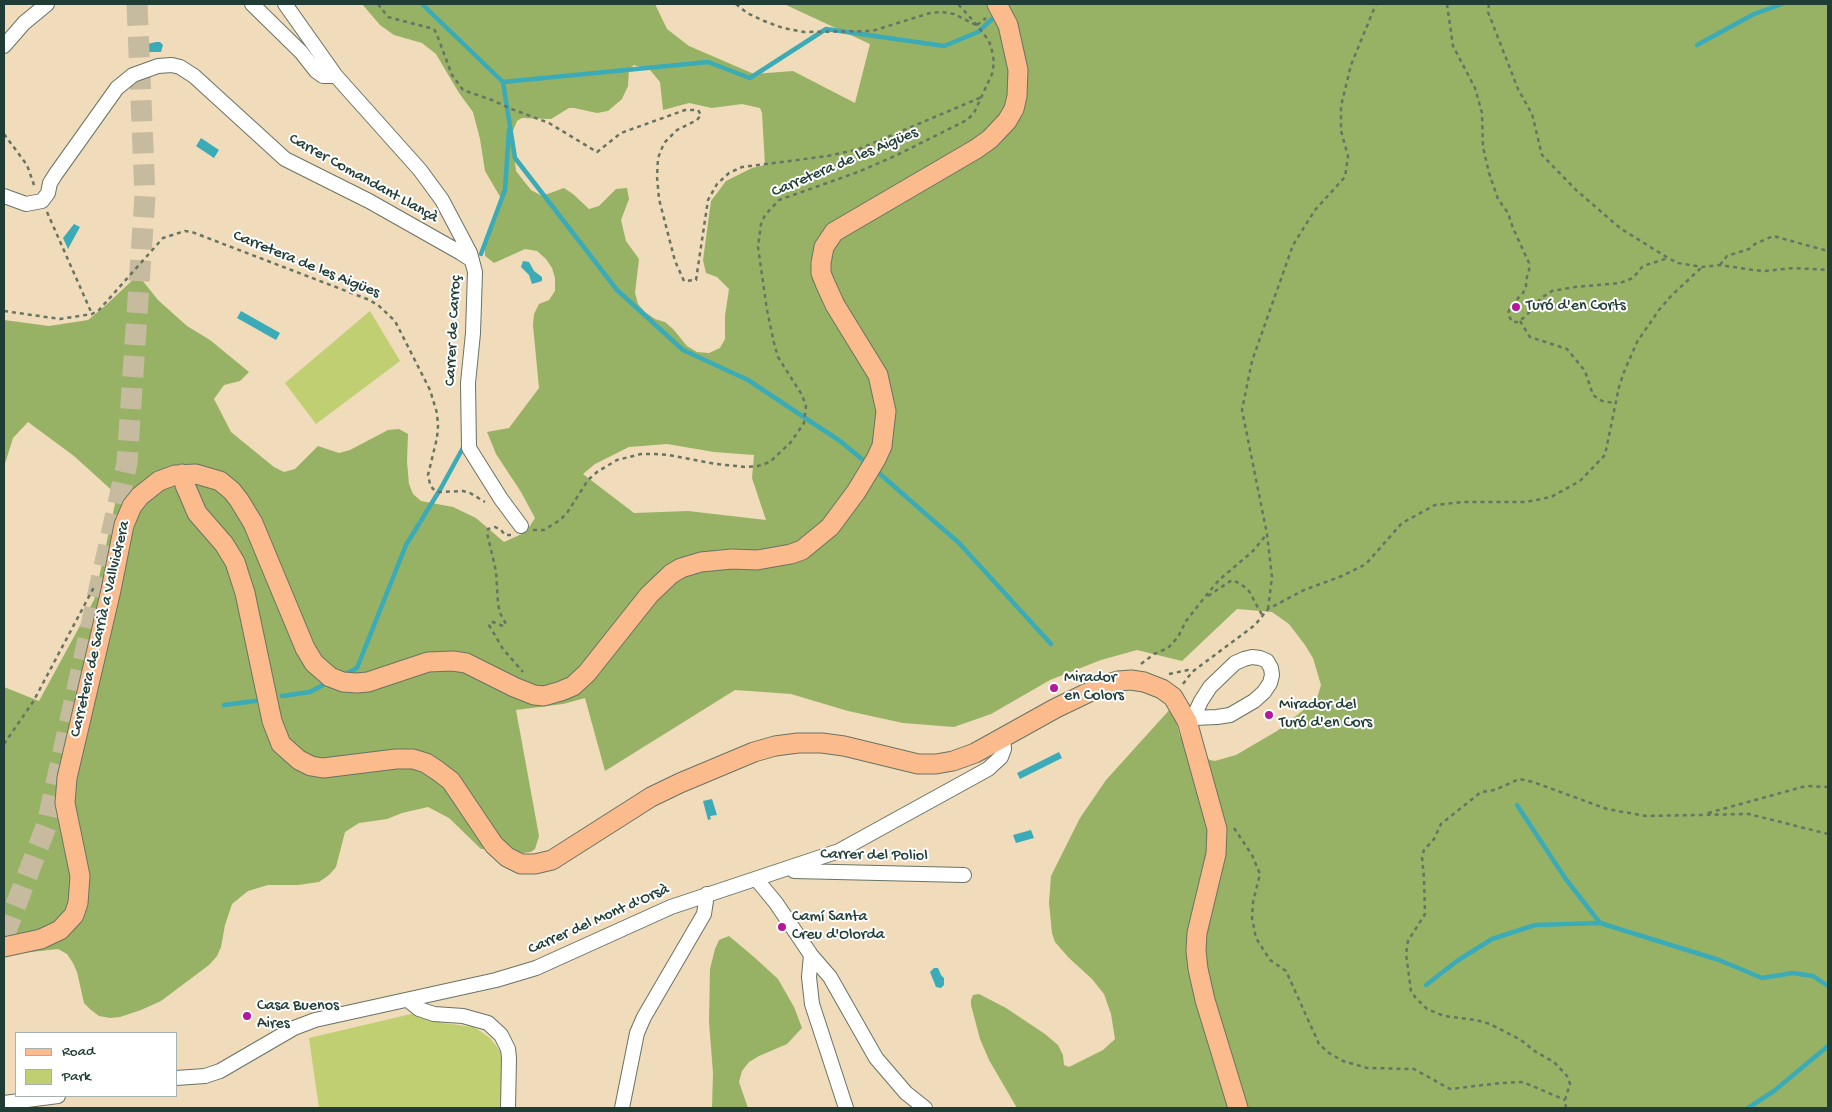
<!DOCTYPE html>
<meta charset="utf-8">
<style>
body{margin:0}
#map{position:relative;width:1832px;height:1112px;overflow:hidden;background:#f0dbba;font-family:"Gochi Hand",sans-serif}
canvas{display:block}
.frame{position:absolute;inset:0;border:5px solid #1f3d34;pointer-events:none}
.legend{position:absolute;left:15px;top:1032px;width:162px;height:65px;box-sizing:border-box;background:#fff;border:1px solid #a5b1ae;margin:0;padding:6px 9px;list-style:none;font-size:15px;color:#1f3d34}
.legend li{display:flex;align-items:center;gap:10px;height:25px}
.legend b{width:25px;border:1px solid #a5b1ae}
</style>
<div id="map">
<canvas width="1832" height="1112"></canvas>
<div class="frame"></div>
<ul class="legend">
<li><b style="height:6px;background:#fbbb8d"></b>Road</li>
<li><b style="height:14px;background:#bfcf72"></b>Park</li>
</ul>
</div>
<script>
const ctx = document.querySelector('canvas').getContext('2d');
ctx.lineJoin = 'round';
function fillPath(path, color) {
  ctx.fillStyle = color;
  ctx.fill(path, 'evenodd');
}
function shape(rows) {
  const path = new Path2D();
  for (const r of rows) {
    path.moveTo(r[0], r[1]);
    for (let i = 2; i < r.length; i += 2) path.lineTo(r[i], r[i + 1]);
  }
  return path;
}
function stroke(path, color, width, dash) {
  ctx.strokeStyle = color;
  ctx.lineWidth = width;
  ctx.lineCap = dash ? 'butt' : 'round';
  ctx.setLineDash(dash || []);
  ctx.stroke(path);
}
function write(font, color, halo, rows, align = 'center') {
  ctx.font = font + ' "Gochi Hand",sans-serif';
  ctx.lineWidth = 4;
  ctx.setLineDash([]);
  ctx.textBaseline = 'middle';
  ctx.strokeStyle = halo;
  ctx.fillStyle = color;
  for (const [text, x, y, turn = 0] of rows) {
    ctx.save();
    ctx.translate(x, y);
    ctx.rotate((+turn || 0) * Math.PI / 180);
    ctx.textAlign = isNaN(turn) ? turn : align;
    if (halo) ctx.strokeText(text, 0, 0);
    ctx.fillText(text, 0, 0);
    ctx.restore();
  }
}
fillPath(shape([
 [370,311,400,361,316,424,285,383],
 [411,1014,443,1023,474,1027,490,1038,500,1051,503,1069,500,1108,319,1108,309,1038]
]), '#bfcf72');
fillPath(shape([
 [362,4,655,4,667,29,689,46,754,74,793,71,855,103,870,44,784,4,1828,4,1828,1108,1017,1108,989,1060,980,1039,971,1005,971,1000,973,995,979,994,1006,1008,1045,1034,1058,1045,1063,1055,1064,1065,1069,1067,1103,1050,1115,1039,1111,1014,1104,994,1092,979,1069,958,1055,942,1052,933,1049,903,1051,876,1080,818,1106,780,1172,707,1180,736,1186,745,1190,749,1210,760,1215,761,1236,755,1277,731,1316,700,1318,695,1321,685,1313,658,1305,645,1289,624,1272,612,1237,609,1182,661,1137,650,1101,660,1050,680,991,714,954,727,903,723,848,711,791,694,735,690,605,771,585,698,563,704,516,710,539,836,535,849,531,852,523,853,508,848,481,849,449,818,428,807,402,813,387,819,359,823,345,832,336,867,329,875,319,882,298,885,268,885,248,891,232,904,225,925,221,947,217,956,209,965,161,1001,141,1010,120,1017,110,1018,99,1016,91,1010,84,1003,77,972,73,963,67,954,58,949,4,955,4,687,39,701,94,600,117,495,74,456,28,422,13,438,4,467,4,320,49,326,88,320,105,306,138,275,158,300,187,326,210,340,249,372,240,381,224,385,214,399,231,432,274,467,284,472,295,469,318,446,339,453,350,450,388,430,399,429,408,434,407,462,409,484,413,494,421,501,453,507,476,518,504,542,526,532,535,518,521,492,496,454,487,432,509,428,539,388,533,325,534,314,539,304,549,300,555,291,555,278,552,268,546,259,537,251,525,249,494,263,485,256,485,244,488,232,502,200,485,171,480,139,473,112,459,93,436,54,422,43,394,35,380,25],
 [634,65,650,70,660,82,663,110,689,103,712,108,742,104,760,108,762,113,765,165,752,168,726,181,711,201,703,260,706,273,717,277,729,289,725,316,725,339,720,348,709,353,697,352,687,346,673,329,665,322,655,319,645,312,638,304,635,293,639,259,626,241,621,220,629,199,627,188,616,189,599,206,589,209,573,194,564,188,542,196,531,190,516,171,512,133,517,121,522,118,551,119,569,108,574,108,597,113,608,111,622,99,628,86,629,69],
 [667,444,714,452,754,455,752,478,766,520,688,511,634,513,583,474,595,464,629,447],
 [729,936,754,957,778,979,794,1007,802,1028,787,1044,759,1056,749,1062,742,1071,739,1082,748,1108,712,1108,713,1073,709,1022,710,969,715,949,719,940]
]), '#97b264');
fillPath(shape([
 [156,42,160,42,163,45,161,52,151,52,143,53,141,52,141,47,143,45],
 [201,138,219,150,214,158,196,146],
 [74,224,80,227,68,249,63,238],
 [523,261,529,262,534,271,542,277,542,281,532,284,529,275,521,267],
 [241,311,280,333,276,340,237,318],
 [1059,752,1062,758,1020,779,1017,773],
 [712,799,717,815,710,816,711,819,708,820,703,801],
 [1031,830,1034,838,1016,843,1013,835],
 [934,968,938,968,941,975,944,978,944,985,941,988,936,987,930,972]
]), '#3aabb7');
stroke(shape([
 [422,4,503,82,515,158,617,290,683,350,748,380,840,441,863,460],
 [1697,45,1754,14,1782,4],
 [503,82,708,62,750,78,826,29,944,46,978,32,992,19],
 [481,254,505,190,509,130],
 [880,474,959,543,1051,644],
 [347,673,357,668,406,545,441,488,464,446],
 [282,696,310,692,323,685],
 [224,705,255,701],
 [1517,805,1565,878,1600,923],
 [1426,985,1457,961,1492,939,1535,925,1600,923,1719,960,1762,978,1793,973,1813,976,1828,986],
 [1748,1108,1774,1091,1828,1046]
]), '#3aabb7', 4.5);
stroke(shape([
 [4,936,47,824,127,463,145,196,137,4]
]), '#c6bb9f', 21, [21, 11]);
const minor = shape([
 [252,4,301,52,316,71,323,76,336,76],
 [285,4,336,76,420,170,442,200,470,253,475,272,473,333,468,383,469,448,501,499,521,526],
 [4,46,24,23,47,4],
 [4,196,26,204,42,201,48,193,50,183,55,175,117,88,133,75,158,66,172,65,180,67,194,76,285,159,369,201,461,253,472,260],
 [1187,721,1193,718,1217,717,1230,715,1254,701,1264,692,1270,683,1272,675,1271,668,1267,661,1260,658,1252,657,1244,659,1235,663,1210,687,1201,701,1193,718],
 [794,871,964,875],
 [757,880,776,903,811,955,830,977,876,1058,906,1093,925,1108],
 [811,955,809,977,812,1004,846,1108],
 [408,1000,419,1009,434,1014,463,1016,488,1023,501,1035,508,1049,509,1058,508,1108],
 [176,1078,205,1076,220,1071,294,1028,315,1020,496,980,536,968,671,907,839,851,988,769,1001,757,1004,749,1003,738],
 [4,1103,58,1096],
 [622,1108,637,1033,644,1017,704,914,707,894]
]);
const major = shape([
 [182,474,185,485,197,513,224,544,235,562,245,593,272,721,281,744,299,760,311,766,323,768,396,759,413,759,426,763,438,771,451,781,494,845,507,857,521,864,535,864,552,860,651,797,680,783,754,752,775,746,798,743,822,743,844,746,918,764,936,764,953,761,975,753,1056,708,1104,685,1118,681,1131,680,1144,682,1162,689,1173,697,1187,721,1217,829,1216,854,1197,933,1196,951,1198,969,1205,1000,1238,1108],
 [4,947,41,939,60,930,74,915,78,903,80,876,65,803,67,778,111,590,124,525,132,506,140,496,159,481,175,475,196,474,220,481,232,491,239,500,253,523,305,648,314,663,330,677,343,682,357,683,368,682,428,662,453,661,466,663,514,687,534,695,544,696,561,691,573,686,587,673,649,595,671,574,681,568,701,562,732,559,757,560,791,554,802,550,830,527,856,492,876,459,882,446,886,411,878,375,835,305,825,283,821,273,821,263,824,247,834,232,976,149,990,139,1007,121,1014,109,1017,96,1018,70,1008,25,997,4]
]);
stroke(minor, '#687463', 16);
stroke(major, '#687463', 21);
stroke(shape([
 [378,4,388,17,434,29,437,35,452,75,463,90,492,100,509,108,549,123,597,152,621,133,685,110,698,110,701,115,697,120,677,130,664,143,658,158,657,177,659,199,675,261,684,281,696,280,708,200,717,184,729,173,742,167,828,156,859,149,982,97],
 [736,4,747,13,764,21,783,28,804,32,872,31,930,13,942,12,954,14,976,25],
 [1447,4,1453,46,1475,88,1482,113,1483,147,1489,173,1498,199,1508,213,1513,228,1529,263,1529,271,1526,280,1526,287,1523,293,1510,307,1508,314,1512,322,1518,322,1526,316,1541,298,1552,291,1575,287,1620,283,1633,278,1642,267,1646,265,1668,258],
 [1489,4,1488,12,1518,89,1532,114,1542,155,1576,190,1620,228,1668,258,1678,263,1702,267,1720,265,1753,270,1765,271,1794,268,1828,270],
 [977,25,986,18],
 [4,134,27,165,34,185],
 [47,212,92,314],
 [1720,265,1727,256,1749,249,1755,244,1773,236,1828,251],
 [4,311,60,319,92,314,99,310,163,238,185,231,192,232,367,299,378,305,395,321,430,390,437,413,438,426,437,438,428,475,430,484,433,489,439,492,463,491,470,493,485,502],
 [1520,321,1530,337,1567,349,1585,371,1593,395,1602,401,1615,403],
 [533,530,544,530,560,520,567,513,588,480,597,472,617,460,641,454,655,454,669,455,716,464,746,467,758,466,770,462,791,442,804,423,806,406,802,395,778,357,774,343,767,310,758,247,761,224,765,215,779,200,858,172,895,156,967,120,974,113,992,74,994,62,992,51,989,41,977,25,958,4,955,4],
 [511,535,505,535,501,530,495,527,488,529,487,533,496,571,498,604,500,613,506,624,503,626,493,622,490,623,489,625,503,649,523,672],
 [1208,596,1232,580,1241,584,1249,591,1262,615],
 [1268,609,1272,577,1267,534,1242,410,1252,361,1293,245,1315,210,1345,177,1348,156,1341,131,1341,106,1351,65,1376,4],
 [1141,664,1154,654,1168,648,1178,637,1186,621,1204,598,1219,580,1253,551,1267,534],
 [1169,674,1188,670,1192,672],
 [1183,684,1192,672,1255,625,1268,609,1304,590,1342,576,1366,564,1402,523,1435,505,1463,502,1526,502,1551,497,1580,481,1605,455,1619,387,1624,372,1637,342,1659,310,1671,296,1702,267],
 [4,744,33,702,94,587],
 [1708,813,1806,786,1828,787],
 [1234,828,1252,855,1260,874,1253,902,1252,918,1256,938,1270,960,1286,971,1319,1044,1329,1053,1343,1061,1367,1068,1414,1069,1450,1089,1501,1083,1523,1082,1565,1100],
 [1566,1108,1565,1100,1570,1084,1567,1076,1554,1062,1536,1052,1521,1040,1490,1024,1476,1020,1444,1016,1427,1009,1415,997,1411,991,1406,954,1408,941,1425,914,1424,878,1422,857,1424,850,1434,839,1441,824,1481,792,1495,790,1519,779,1533,782,1607,809,1646,816,1749,814,1828,834]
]), '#687463', 2.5, [4, 4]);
stroke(minor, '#fff', 14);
stroke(major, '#fbbb8d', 19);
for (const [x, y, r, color] of [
 [1516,307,5,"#b5179e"],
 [1054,688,5,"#b5179e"],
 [1269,715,5,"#b5179e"],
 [782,927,5,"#b5179e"],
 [247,1016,5,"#b5179e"]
]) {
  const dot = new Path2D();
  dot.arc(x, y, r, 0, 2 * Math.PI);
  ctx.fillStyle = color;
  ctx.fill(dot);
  stroke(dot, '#fff', 2);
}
write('16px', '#1f3d34', '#fff', [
 ["Carretera de les Aigües",845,163,-23],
 ["Carrer Comandant Llançà",363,179,29],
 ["Carretera de les Aigües",306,265,22],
 ["Carrer de Carroç",454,331,-87],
 ["Carretera de Sarrià a Vallvidrera",101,629,-77],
 ["Carrer del Poliol",874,856,1],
 ["Carrer del Mont d'Orsà",599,920,-24]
]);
write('16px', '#1f3d34', '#fff', [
 ["Turó d'en Corts",1526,307],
 ["Mirador",1064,679],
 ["en Colors",1064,697],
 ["Mirador del",1279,706],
 ["Turó d'en Cors",1279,724],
 ["Camí Santa",792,918],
 ["Creu d'Olorda",792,936],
 ["Casa Buenos",257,1007],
 ["Aires",257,1025]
], 'left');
</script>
